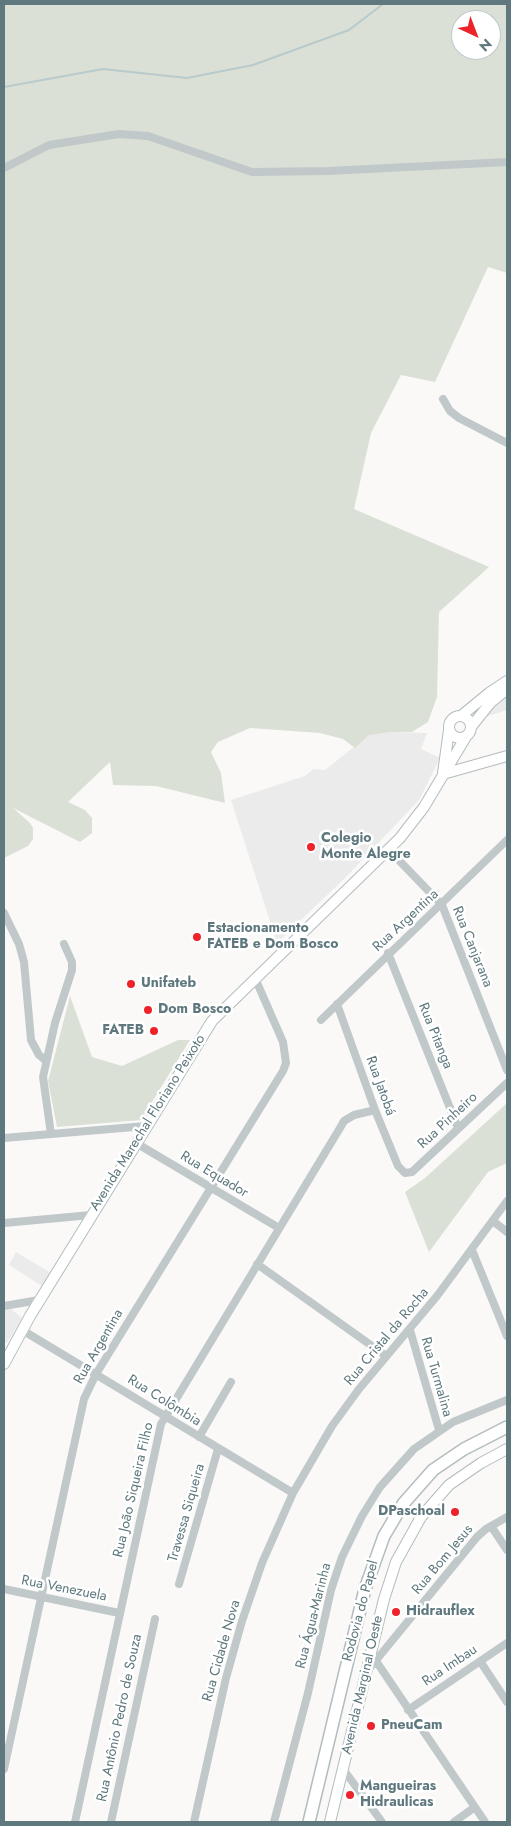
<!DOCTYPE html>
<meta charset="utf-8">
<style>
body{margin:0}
#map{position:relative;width:511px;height:1826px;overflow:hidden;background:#faf9f7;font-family:Jost,sans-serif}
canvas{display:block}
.frame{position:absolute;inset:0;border:5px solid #5e787e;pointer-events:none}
.north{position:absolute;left:451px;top:10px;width:50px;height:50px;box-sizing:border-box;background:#fff;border:1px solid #bfc9cb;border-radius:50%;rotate:137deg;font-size:14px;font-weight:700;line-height:20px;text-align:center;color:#5e787e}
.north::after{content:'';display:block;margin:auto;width:18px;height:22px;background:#ee2229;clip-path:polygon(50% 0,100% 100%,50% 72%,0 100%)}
</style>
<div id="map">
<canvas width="511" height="1826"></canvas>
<div class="frame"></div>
<div class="north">N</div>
</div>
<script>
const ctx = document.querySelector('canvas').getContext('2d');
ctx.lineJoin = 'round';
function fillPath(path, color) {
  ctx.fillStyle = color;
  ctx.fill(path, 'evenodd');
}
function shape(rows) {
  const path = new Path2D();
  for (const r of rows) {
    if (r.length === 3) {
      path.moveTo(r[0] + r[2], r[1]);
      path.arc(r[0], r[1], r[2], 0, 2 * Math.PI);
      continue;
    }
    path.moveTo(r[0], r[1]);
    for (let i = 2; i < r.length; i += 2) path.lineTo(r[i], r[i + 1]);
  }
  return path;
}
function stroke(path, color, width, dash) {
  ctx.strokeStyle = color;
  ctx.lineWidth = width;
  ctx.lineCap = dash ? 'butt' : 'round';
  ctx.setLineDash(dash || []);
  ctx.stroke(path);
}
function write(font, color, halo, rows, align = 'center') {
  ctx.font = font + ' Jost,sans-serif';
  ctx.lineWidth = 5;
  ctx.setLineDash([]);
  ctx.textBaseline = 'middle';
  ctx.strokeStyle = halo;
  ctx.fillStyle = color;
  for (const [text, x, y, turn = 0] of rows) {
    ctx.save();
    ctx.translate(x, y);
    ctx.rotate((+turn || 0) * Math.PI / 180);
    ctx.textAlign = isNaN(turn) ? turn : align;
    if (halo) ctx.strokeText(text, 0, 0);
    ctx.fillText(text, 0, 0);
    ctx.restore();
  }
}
fillPath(shape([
 [507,694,507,710,485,717,492,707],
 [391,732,427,733,421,749,440,758,419,800,347,876,277,943,231,800,305,776,313,769,325,770,370,734],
 [16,1252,51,1273,42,1286,9,1265],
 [11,1309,22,1318,7,1343,4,1341,4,1310]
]), '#eaebea');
fillPath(shape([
 [4,4,507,4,507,273,488,267,435,382,401,375,371,433,354,509,489,567,439,612,437,697,428,722,412,732,391,732,369,735,355,748,343,739,320,733,250,728,218,742,211,752,221,773,225,803,156,786,113,785,110,762,68,802,85,810,92,818,92,833,80,842,13,808,30,823,33,828,33,839,28,846,4,858],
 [461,20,491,20,491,50,461,50],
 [70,996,92,1057,122,1066,178,1040,190,1040,141,1120,57,1127,48,1081],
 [507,1103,507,1163,488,1172,429,1252,405,1192,425,1178]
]), '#dbe0d6');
stroke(shape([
 [4,87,103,69,187,78,253,65,349,30,383,4]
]), '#b8cacb', 2);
const secondary = shape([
 [460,727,11],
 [461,716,489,693,507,681],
 [471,727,491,702,507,689],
 [443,773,449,730],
 [443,774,507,756],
 [4,1364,30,1316,212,1021,400,838,424,807,467,735],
 [330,1822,384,1599,396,1562,421,1517,449,1485,481,1463,507,1449]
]);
const primary = shape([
 [309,1822,365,1589,384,1536,403,1504,433,1470,464,1449,507,1427]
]);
stroke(secondary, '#b2bcbe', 12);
stroke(primary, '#b3bcbe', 14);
stroke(shape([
 [4,168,49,145,119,134,148,136,252,172,328,171,507,162],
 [443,399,450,411,459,418,507,443],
 [389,850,442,905,507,1070],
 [4,913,19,944,24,962,31,1040,39,1055,45,1060],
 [388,953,458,1128],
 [337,1004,375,1110,398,1166,405,1173,412,1172,507,1083],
 [321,1020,507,840],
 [51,1134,43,1077,55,1023,72,970,72,962,64,944],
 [4,1138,146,1126],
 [136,1143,279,1228],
 [493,1221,507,1232],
 [4,1223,91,1215],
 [472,1250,507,1336],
 [257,1264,386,1356],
 [4,1306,39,1300],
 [22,1330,293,1493],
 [410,1330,439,1430],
 [199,1437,231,1382],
 [491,1526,507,1550],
 [179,1584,218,1449],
 [4,1589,119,1613],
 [376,1661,485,1822],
 [480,1661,507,1702],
 [368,1670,477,1537,486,1529,507,1517],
 [408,1710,507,1643],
 [4,1769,84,1399,96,1374,283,1071,286,1063,283,1042,255,978],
 [343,1769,382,1822],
 [75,1822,161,1424,340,1128,344,1121,354,1115,375,1110],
 [111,1822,155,1619],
 [194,1822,226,1678,242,1621,262,1563,293,1493,332,1426,359,1389,437,1296,507,1201],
 [274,1822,308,1693,331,1590,342,1557,362,1516,380,1487,414,1449,453,1422,507,1400],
 [454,1822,475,1807]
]), '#c0c8c9', 8);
stroke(secondary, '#fff', 10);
stroke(primary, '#fff', 11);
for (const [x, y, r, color] of [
 [311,847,5,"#ee2229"],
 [197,937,5,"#ee2229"],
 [131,984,5,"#ee2229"],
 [148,1010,5,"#ee2229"],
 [154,1031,5,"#ee2229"],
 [455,1512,5,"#ee2229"],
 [396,1612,5,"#ee2229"],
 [371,1726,5,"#ee2229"],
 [350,1795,5,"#ee2229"]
]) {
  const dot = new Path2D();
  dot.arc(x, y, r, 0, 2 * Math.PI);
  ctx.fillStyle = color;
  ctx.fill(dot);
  stroke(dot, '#fff', 2);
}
write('bold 14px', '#5e787e', '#fff', [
 ["Colegio",321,839],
 ["Monte Alegre",321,855],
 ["Estacionamento",207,929],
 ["FATEB e Dom Bosco",207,945],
 ["Unifateb",141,984],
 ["Dom Bosco",158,1010],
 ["FATEB",144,1031,"right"],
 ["DPaschoal",445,1512,"right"],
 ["Hidrauflex",406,1612],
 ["PneuCam",381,1726],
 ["Mangueiras",360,1787],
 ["Hidraulicas",360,1803]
], 'left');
write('14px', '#5e787e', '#fff', [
 ["Rua Argentina",406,921,-43],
 ["Rua Canjarana",472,947,68],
 ["Rua Pitanga",435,1036,68],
 ["Rua Jatobá",380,1086,70],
 ["Rua Pinheiro",448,1121,-43],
 ["Avenida Marechal Floriano Peixoto",148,1123,-58],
 ["Rua Equador",214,1175,31],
 ["Rua Cristal da Rocha",387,1337,-50],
 ["Rua Argentina",99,1347,-60],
 ["Rua Turmalina",436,1377,74],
 ["Rua Colômbia",164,1401,32],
 ["Rua João Siqueira Filho",134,1490,-77],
 ["Travessa Siqueira",187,1513,-74],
 ["Rua Bom Jesus",443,1560,-50],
 ["Rua Venezuela",64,1589,11],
 ["Rodovia do Papel",361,1611,-75],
 ["Rua Água-Marinha",314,1616,-76],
 ["Rua Cidade Nova",222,1651,-74],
 ["Rua Imbau",450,1666,-34],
 ["Avenida Marginal Oeste",363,1685,-77],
 ["Rua Antônio Pedro de Souza",120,1718,-78]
]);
</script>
